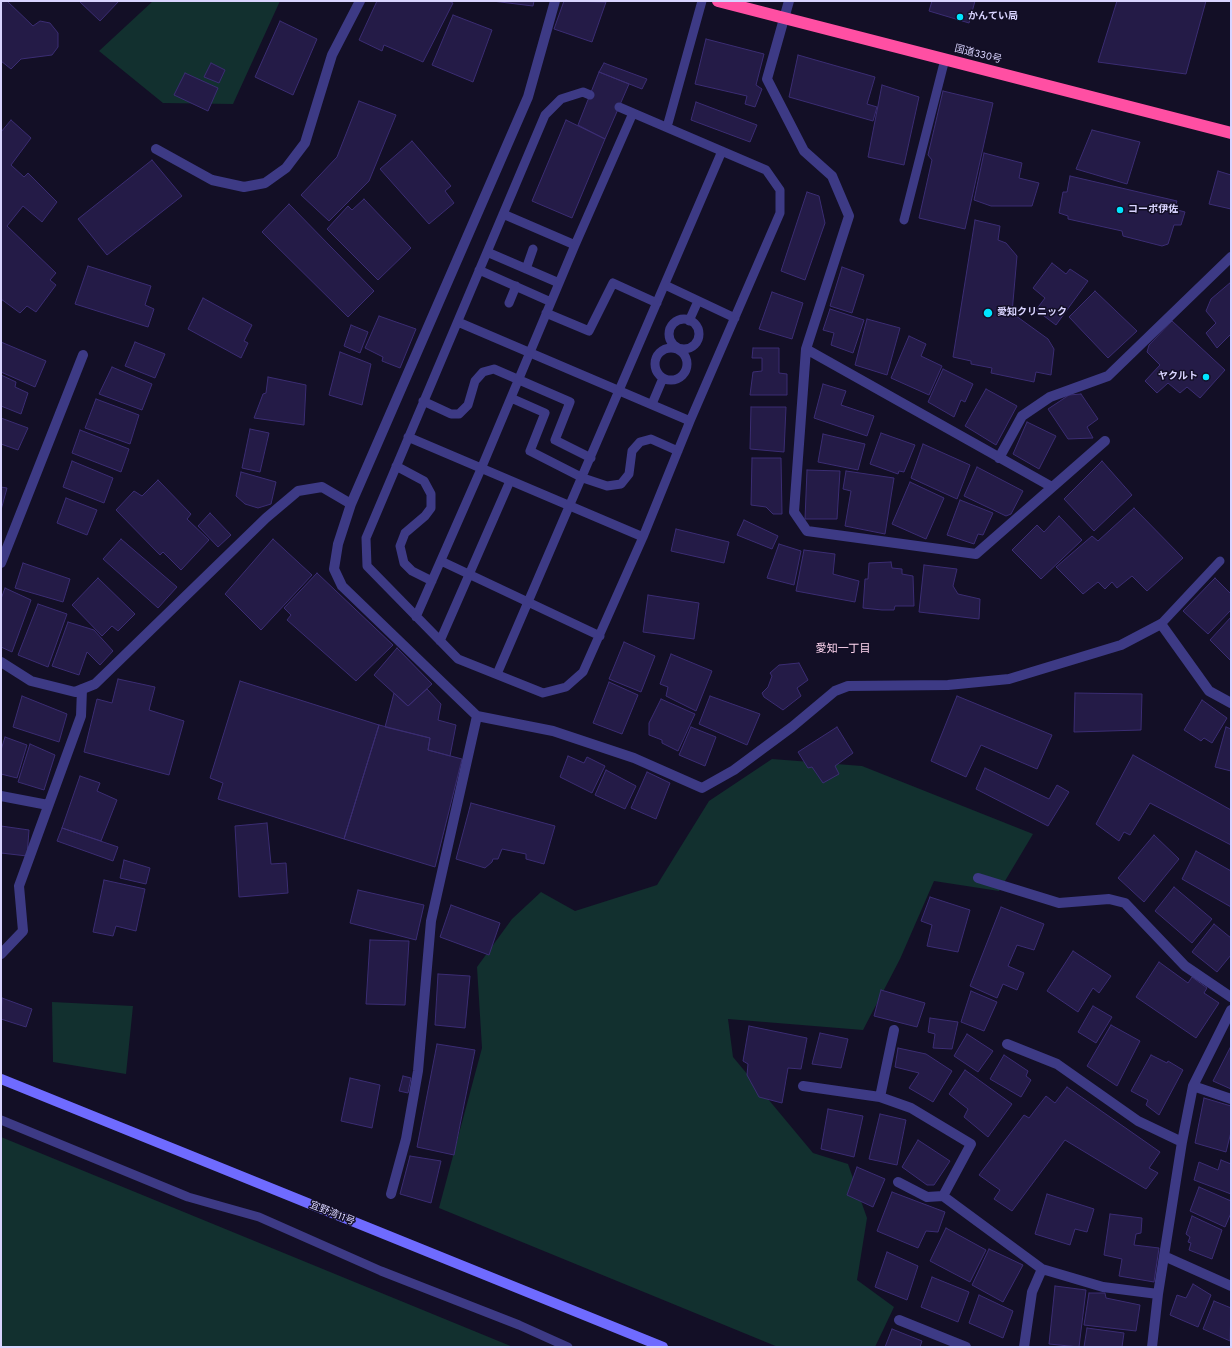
<!DOCTYPE html>
<meta charset="utf-8">
<style>
body{margin:0}
#map{position:relative;width:1232px;height:1348px;overflow:hidden;background:#130f26;font-family:Overpass,sans-serif}
canvas{display:block}
.frame{position:absolute;inset:0;border:2px solid #d9d4ff;pointer-events:none}
</style>
<div id="map">
<canvas width="1232" height="1348"></canvas>
<div class="frame"></div>
</div>
<script>
const ctx = document.querySelector('canvas').getContext('2d');
ctx.lineJoin = 'round';
function fillPath(path, color) {
  ctx.fillStyle = color;
  ctx.fill(path, 'evenodd');
}
function shape(rows) {
  const path = new Path2D();
  for (const r of rows) {
    if (r.length === 3) {
      path.moveTo(r[0] + r[2], r[1]);
      path.arc(r[0], r[1], r[2], 0, 2 * Math.PI);
      continue;
    }
    path.moveTo(r[0], r[1]);
    for (let i = 2; i < r.length; i += 2) path.lineTo(r[i], r[i + 1]);
  }
  return path;
}
function stroke(path, color, width, dash) {
  ctx.strokeStyle = color;
  ctx.lineWidth = width;
  ctx.lineCap = dash ? 'butt' : 'round';
  ctx.setLineDash(dash || []);
  ctx.stroke(path);
}
function write(font, color, halo, rows, align = 'center') {
  ctx.font = font + ' Overpass,"Noto Sans JP",sans-serif';
  ctx.lineWidth = 3;
  ctx.setLineDash([]);
  ctx.textBaseline = 'middle';
  ctx.strokeStyle = halo;
  ctx.fillStyle = color;
  for (const [text, x, y, turn = 0] of rows) {
    ctx.save();
    ctx.translate(x, y);
    ctx.rotate((+turn || 0) * Math.PI / 180);
    ctx.textAlign = isNaN(turn) ? turn : align;
    if (halo) ctx.strokeText(text, 0, 0);
    ctx.fillText(text, 0, 0);
    ctx.restore();
  }
}
fillPath(shape([
 [153,1,280,1,233,104,163,103,99,51],
 [772,759,862,766,1033,834,999,891,934,881,900,959,863,1030,728,1019,733,1057,813,1153,848,1164,867,1218,857,1280,894,1307,875,1347,778,1347,439,1208,482,1048,477,967,512,919,541,892,575,911,657,885,709,801],
 [52,1002,133,1006,126,1074,53,1062],
 [1,1137,513,1347,1,1347]
]), '#12302f');
const building = shape([
 [1,1,7,1,33,26,40,21,50,23,58,33,58,47,52,55,21,59,11,69,1,61,1,1],
 [79,1,119,1,100,21,79,1],
 [377,1,449,1,453,3,423,62,384,45,382,51,359,40,377,1],
 [492,1,534,1,533,6,492,1],
 [564,1,606,2,592,42,554,29,564,1],
 [932,1,975,1,969,23,929,11,932,1],
 [1117,1,1206,1,1186,74,1098,62,1117,1],
 [453,15,492,30,473,82,432,65,453,15],
 [280,21,317,39,293,95,255,77,280,21],
 [706,39,764,54,756,85,762,89,755,107,745,104,747,96,695,84,706,39],
 [798,55,875,77,867,104,877,107,873,121,789,97,798,55],
 [211,63,225,70,219,83,204,77,211,63],
 [604,63,647,79,642,89,599,72,604,63],
 [599,72,629,84,605,139,578,125,599,72],
 [185,73,218,88,208,111,174,95,185,73],
 [882,85,919,97,904,165,868,157,882,85],
 [943,91,993,103,965,229,919,218,932,160,928,155,943,91],
 [359,101,396,115,369,181,329,221,301,195,337,157,359,101],
 [696,102,757,125,750,142,691,120,696,102],
 [11,120,31,138,11,165,24,177,28,173,57,202,42,222,23,206,7,226,56,273,50,280,56,285,36,312,27,306,20,313,1,299,1,132,11,120],
 [566,120,605,139,572,218,532,201,566,120],
 [1092,130,1140,142,1127,184,1076,169,1092,130],
 [412,141,451,186,445,191,454,203,429,224,380,169,412,141],
 [984,153,1022,163,1019,178,1039,183,1032,206,991,206,974,200,984,153],
 [152,160,182,196,107,255,78,219,152,160],
 [1218,171,1231,175,1231,209,1209,204,1218,171],
 [1070,176,1177,201,1174,209,1185,212,1181,225,1174,225,1168,244,1162,246,1123,236,1122,231,1068,219,1068,216,1059,213,1063,192,1067,192,1070,176],
 [807,192,819,196,825,223,805,280,781,271,807,192],
 [364,199,411,248,378,280,327,229,348,206,352,210,364,199],
 [289,204,374,291,348,317,262,232,289,204],
 [975,220,1000,226,998,240,1006,243,1017,256,1012,313,1048,339,1054,349,1051,375,1036,372,1034,382,991,373,992,368,971,364,971,361,953,357,975,220],
 [1052,263,1066,274,1070,269,1088,281,1056,325,1036,310,1045,298,1033,288,1052,263],
 [88,266,151,286,145,305,154,309,148,327,75,304,88,266],
 [842,267,864,275,852,313,830,306,842,267],
 [1231,282,1231,336,1230,335,1217,348,1206,333,1216,323,1206,311,1211,299,1231,282],
 [1095,291,1137,331,1108,358,1069,317,1095,291],
 [772,292,803,303,792,339,759,329,772,292],
 [203,298,252,325,244,341,248,343,241,358,188,329,203,298],
 [830,309,864,320,853,353,831,345,834,333,823,330,830,309],
 [379,316,416,329,400,368,382,361,383,357,365,348,379,316],
 [867,319,900,328,887,375,855,365,867,319],
 [1172,321,1225,370,1200,398,1187,387,1180,393,1168,383,1157,393,1145,381,1160,365,1147,352,1149,345,1172,321],
 [351,325,368,332,360,353,344,346,351,325],
 [909,336,926,344,921,356,942,366,929,395,891,378,909,336],
 [1,342,46,361,35,387,1,372,1,342],
 [135,342,165,354,155,378,125,366,135,342],
 [753,348,779,348,779,373,787,374,787,395,750,395,753,372,762,371,762,358,752,358,753,348],
 [340,352,371,364,362,405,329,395,340,352],
 [112,367,152,384,142,410,99,394,112,367],
 [943,369,973,384,965,402,961,400,954,417,928,402,943,369],
 [1,375,16,382,15,387,28,393,21,414,1,406,1,375],
 [268,377,306,385,304,425,254,418,263,394,266,393,268,377],
 [823,384,846,391,841,405,874,416,867,436,814,418,823,384],
 [986,389,1017,406,996,445,965,426,986,389],
 [1081,394,1098,419,1087,427,1093,438,1068,439,1048,409,1069,395,1081,394],
 [96,399,139,415,130,444,85,428,96,399],
 [751,407,786,407,784,452,750,449,751,407],
 [1,418,28,428,18,450,1,444,1,418],
 [1027,422,1056,436,1039,469,1013,454,1027,422],
 [250,429,269,433,260,472,242,468,250,429],
 [80,430,129,449,121,472,72,453,80,430],
 [881,433,915,445,904,472,899,471,898,474,870,464,881,433],
 [823,434,865,444,858,470,818,462,823,434],
 [923,444,970,465,957,499,911,478,923,444],
 [752,458,781,458,782,514,773,514,766,507,751,505,752,458],
 [72,461,113,478,104,503,63,487,72,461],
 [1102,461,1132,495,1094,531,1064,499,1102,461],
 [977,467,1023,491,1011,514,1006,516,964,496,977,467],
 [807,470,840,471,837,519,805,519,807,470],
 [846,471,894,478,885,534,845,526,851,491,843,489,846,471],
 [241,472,276,482,271,504,258,508,245,504,236,496,241,472],
 [158,480,191,514,187,519,209,540,181,570,163,552,160,555,116,510,134,491,142,496,158,480],
 [910,482,944,498,926,539,892,524,910,482],
 [1,487,7,488,1,510,1,487],
 [66,498,97,510,87,535,57,523,66,498],
 [960,500,993,513,983,535,978,534,974,544,947,535,960,500],
 [1134,508,1183,558,1147,591,1132,576,1117,588,1112,582,1105,589,1098,582,1083,594,1056,567,1092,536,1098,541,1134,508],
 [210,513,231,535,218,547,198,526,210,513],
 [1059,516,1082,540,1041,579,1012,550,1037,525,1044,532,1059,516],
 [744,520,778,536,772,549,737,535,744,520],
 [676,529,729,542,724,563,671,551,676,529],
 [121,539,177,587,158,608,103,559,121,539],
 [273,539,312,575,261,630,225,594,273,539],
 [779,544,801,551,794,585,767,578,779,544],
 [804,550,835,554,833,574,859,581,855,602,796,591,804,550],
 [891,562,892,568,902,569,902,574,913,576,914,606,895,606,894,610,882,610,863,608,865,579,868,579,869,563,891,562],
 [23,563,70,579,63,602,15,588,23,563],
 [924,565,957,569,953,586,958,594,980,599,979,619,919,612,924,565],
 [317,573,393,645,356,681,287,620,291,615,284,608,317,573],
 [98,578,135,614,118,631,112,626,102,636,72,605,98,578],
 [1215,578,1231,594,1231,610,1208,634,1183,611,1215,578],
 [5,588,31,600,12,652,1,647,1,599,5,588],
 [648,595,699,603,694,639,643,632,648,595],
 [38,604,67,614,48,667,18,655,38,604],
 [1231,617,1231,661,1210,640,1231,617],
 [68,622,94,630,113,651,100,665,87,652,79,675,52,666,68,622],
 [624,642,655,656,641,692,609,679,624,642],
 [397,648,432,684,408,706,374,675,397,648],
 [671,654,712,671,696,711,666,696,668,687,660,684,671,654],
 [799,663,808,680,797,688,801,696,783,710,764,697,762,693,768,687,772,676,770,673,779,665,799,663],
 [118,679,155,687,149,710,184,721,169,775,84,752,97,699,112,703,118,679],
 [240,681,379,725,344,839,218,799,223,783,210,778,240,681],
 [609,682,638,695,622,734,593,723,609,682],
 [427,689,441,704,438,720,456,725,450,756,428,750,430,738,385,727,394,693,408,706,427,689],
 [1075,693,1142,694,1141,730,1074,732,1075,693],
 [22,696,67,714,59,742,13,727,22,696],
 [710,696,760,714,747,745,699,724,710,696],
 [957,696,1052,735,1037,769,981,745,966,777,931,761,957,696],
 [661,699,695,714,678,751,662,743,662,740,649,735,649,723,661,699],
 [1202,700,1227,718,1212,743,1204,738,1201,741,1184,730,1202,700],
 [379,725,430,738,428,750,462,759,435,867,344,839,379,725],
 [691,727,716,737,705,766,679,755,691,727],
 [837,727,853,753,835,766,839,774,823,783,812,767,808,768,798,752,837,727],
 [1226,727,1231,729,1231,771,1215,767,1226,727],
 [5,737,27,745,17,778,1,774,1,750,5,737],
 [30,744,55,755,44,790,18,782,30,744],
 [1133,755,1231,810,1231,845,1150,803,1130,835,1124,832,1119,841,1096,824,1133,755],
 [568,756,584,763,587,757,605,766,592,793,560,777,568,756],
 [985,768,1049,799,1057,785,1069,792,1048,826,976,789,985,768],
 [606,770,636,786,625,809,595,795,606,770],
 [647,772,670,783,656,819,631,808,647,772],
 [80,776,100,783,97,791,117,800,101,841,62,828,80,776],
 [471,803,555,826,544,864,526,859,526,854,502,849,498,859,493,859,492,862,485,868,456,859,471,803],
 [267,823,271,864,286,863,288,893,239,897,235,826,267,823],
 [1,826,29,830,27,856,1,853,1,826],
 [62,828,118,847,113,861,57,841,62,828],
 [1154,835,1179,859,1144,902,1118,878,1154,835],
 [1196,851,1231,871,1231,907,1182,879,1196,851],
 [124,860,150,868,146,884,120,878,124,860],
 [104,880,145,889,136,931,116,926,113,936,93,932,104,880],
 [1174,887,1212,919,1192,943,1155,911,1174,887],
 [358,890,424,905,416,940,350,923,358,890],
 [930,897,970,910,958,952,927,946,932,925,921,921,930,897],
 [451,905,500,923,489,955,440,937,451,905],
 [1001,907,1044,924,1034,950,1017,945,1008,966,1024,973,1017,990,1003,984,997,998,970,986,1001,907],
 [1214,924,1231,938,1231,955,1217,972,1192,952,1214,924],
 [370,940,409,941,405,1005,366,1004,370,940],
 [1073,951,1111,976,1099,993,1093,988,1078,1012,1047,991,1073,951],
 [1159,962,1188,983,1192,977,1207,988,1204,993,1219,1003,1196,1038,1136,997,1159,962],
 [438,974,470,976,465,1028,435,1025,438,974],
 [881,990,925,1003,917,1027,874,1016,881,990],
 [971,991,997,1002,984,1031,961,1022,971,991],
 [2,998,32,1009,26,1027,1,1019,2,998],
 [1093,1006,1112,1017,1096,1043,1078,1032,1093,1006],
 [930,1018,958,1022,952,1049,933,1048,935,1034,928,1032,930,1018],
 [1111,1025,1140,1041,1117,1086,1087,1066,1111,1025],
 [749,1026,807,1038,801,1069,788,1068,782,1103,759,1097,747,1075,748,1064,743,1061,749,1026],
 [820,1033,848,1039,841,1068,812,1064,820,1033],
 [967,1034,993,1051,978,1072,954,1056,967,1034],
 [437,1044,475,1050,454,1155,417,1147,437,1044],
 [1231,1046,1231,1089,1213,1081,1231,1046],
 [898,1048,926,1054,952,1071,933,1102,909,1088,919,1073,895,1067,898,1048],
 [1004,1055,1028,1071,1026,1076,1031,1080,1021,1097,990,1079,1004,1055],
 [1151,1055,1167,1063,1168,1061,1183,1070,1159,1115,1146,1105,1148,1100,1131,1091,1151,1055],
 [965,1070,1012,1104,988,1137,964,1117,968,1109,949,1094,965,1070],
 [403,1076,411,1078,408,1093,399,1091,403,1076],
 [350,1078,380,1085,372,1128,341,1121,350,1078],
 [1067,1087,1160,1152,1149,1168,1158,1173,1146,1189,1065,1140,1012,1211,994,1199,1000,1190,979,1175,1024,1115,1029,1118,1046,1096,1055,1103,1067,1087],
 [1204,1098,1231,1106,1231,1132,1226,1152,1195,1143,1204,1098],
 [828,1109,863,1116,854,1157,821,1149,828,1109],
 [880,1114,906,1120,897,1165,869,1159,880,1114],
 [918,1140,950,1161,934,1185,927,1185,902,1167,918,1140],
 [410,1156,441,1161,431,1203,400,1194,410,1156],
 [1221,1160,1231,1164,1231,1194,1194,1180,1199,1162,1218,1170,1221,1160],
 [857,1167,885,1179,873,1207,847,1195,857,1167],
 [1199,1187,1231,1201,1231,1213,1225,1227,1190,1211,1199,1187],
 [892,1192,945,1212,938,1232,926,1231,918,1248,877,1231,892,1192],
 [1047,1194,1094,1209,1087,1232,1075,1229,1070,1245,1035,1234,1047,1194],
 [1110,1214,1142,1218,1141,1233,1136,1234,1134,1245,1159,1248,1154,1282,1119,1276,1122,1259,1104,1255,1110,1214],
 [1192,1216,1222,1230,1212,1259,1189,1250,1191,1243,1188,1242,1190,1237,1186,1234,1192,1216],
 [946,1228,986,1250,970,1282,930,1261,946,1228],
 [989,1249,1023,1265,1003,1302,972,1285,989,1249],
 [887,1252,918,1266,907,1300,875,1287,887,1252],
 [932,1277,969,1292,958,1322,921,1307,932,1277],
 [1193,1284,1211,1295,1198,1327,1170,1315,1177,1295,1186,1298,1193,1284],
 [1055,1286,1086,1290,1079,1347,1049,1344,1055,1286],
 [1089,1293,1105,1293,1106,1298,1140,1305,1136,1331,1084,1325,1089,1293],
 [979,1295,1013,1311,1003,1338,969,1323,979,1295],
 [1214,1301,1231,1308,1230,1341,1203,1329,1214,1301],
 [1087,1328,1124,1333,1122,1347,1084,1347,1087,1328],
 [892,1329,922,1341,920,1347,885,1347,892,1329]
]);
fillPath(building, '#241b47');
stroke(building, '#3b2d73', 1);
stroke(shape([
 [590,95,583,92,561,99,545,115,366,538,367,566,458,659,543,693,566,687,583,672,643,537,690,421,780,213,780,190,766,170,619,107],
 [667,127,702,1],
 [503,214,575,245],
 [904,220,945,59],
 [487,252,559,283],
 [526,269,533,249],
 [479,270,551,302],
 [665,285,735,318],
 [509,303,516,286],
 [546,313,589,331,613,283,657,303],
 [684,334,15],
 [689,321,698,301],
 [458,322,690,421],
 [671,364,16],
 [511,398,545,413,530,451,583,478,607,486,621,484,629,474,632,451,640,442,651,439,678,451],
 [423,401,451,414,459,414,468,405,475,381,483,372,494,369,570,402,555,440,591,458],
 [652,404,663,378],
 [408,437,643,537],
 [396,466,424,481,431,494,431,508,425,516,405,533,400,546,404,563,412,571,432,581],
 [441,561,600,636],
 [416,617,481,469,575,245,633,113],
 [1161,624,1220,561],
 [440,641,510,481],
 [497,674,722,151],
 [1,1120,188,1197,259,1217,381,1271,519,1325,568,1347]
]), '#3d3a85', 9);
stroke(shape([
 [789,1,767,79,804,151,832,176,849,216,806,349,794,512,807,531,976,554,1105,441],
 [156,149,212,180,244,187,265,183,286,168,305,143,332,55,360,1],
 [806,349,1052,487],
 [999,458,1022,416,1050,397,1108,376,1231,257],
 [1,563,83,355],
 [1,662,31,681,75,692,95,684,266,518,298,491,322,487,351,504],
 [477,716,553,731,634,758,702,788,734,770,792,727,835,691,848,686,948,685,1009,679,1121,645,1161,624,1209,691,1231,703],
 [1,796,48,805],
 [978,878,1059,903,1109,899,1125,903,1185,966,1231,997],
 [1,954,23,931,19,886,81,716,82,689],
 [1007,1044,1057,1064,1138,1121,1182,1142],
 [803,1086,880,1097,911,1108,971,1144,943,1196],
 [1193,1086,1231,1099],
 [880,1097,894,1030],
 [898,1182,927,1197,943,1196,1042,1269,1103,1287,1158,1294],
 [391,1194,406,1139,418,1071,431,921,477,716,342,586,334,569,338,544,351,504,528,97,555,1],
 [1164,1256,1231,1286],
 [899,1320,966,1347],
 [1024,1347,1032,1292,1042,1269],
 [1152,1347,1158,1294,1182,1142,1193,1086,1231,1010]
]), '#3d3a85', 10);
stroke(shape([
 [1,1079,663,1347]
]), '#6f6bff', 10);
stroke(shape([
 [718,1,1231,133]
]), '#ff4fa3', 12);
for (const [x, y, r, color] of [
 [960,17,4,"#00e5ff"],
 [1120,210,4,"#00e5ff"],
 [988,313,5,"#00e5ff"],
 [1206,377,4,"#00e5ff"]
]) {
  const dot = new Path2D();
  dot.arc(x, y, r, 0, 2 * Math.PI);
  ctx.fillStyle = color;
  ctx.fill(dot);
  stroke(dot, '#130f26', 1.5);
}
write('bold 10px', '#d9d4ff', '#130f26', [
 ["かんてい局",968,17],
 ["コーポ伊佐",1128,210],
 ["愛知クリニック",997,313],
 ["ヤクルト",1198,377,"right"]
], 'left');
write('10px', '#d9d4ff', '#130f26', [
 ["国道330号",978,55,14],
 ["宜野湾11号",332,1214,22]
]);
write('11px', '#ffd6f0', '#130f26', [
 ["愛知一丁目",843,650]
]);
</script>
